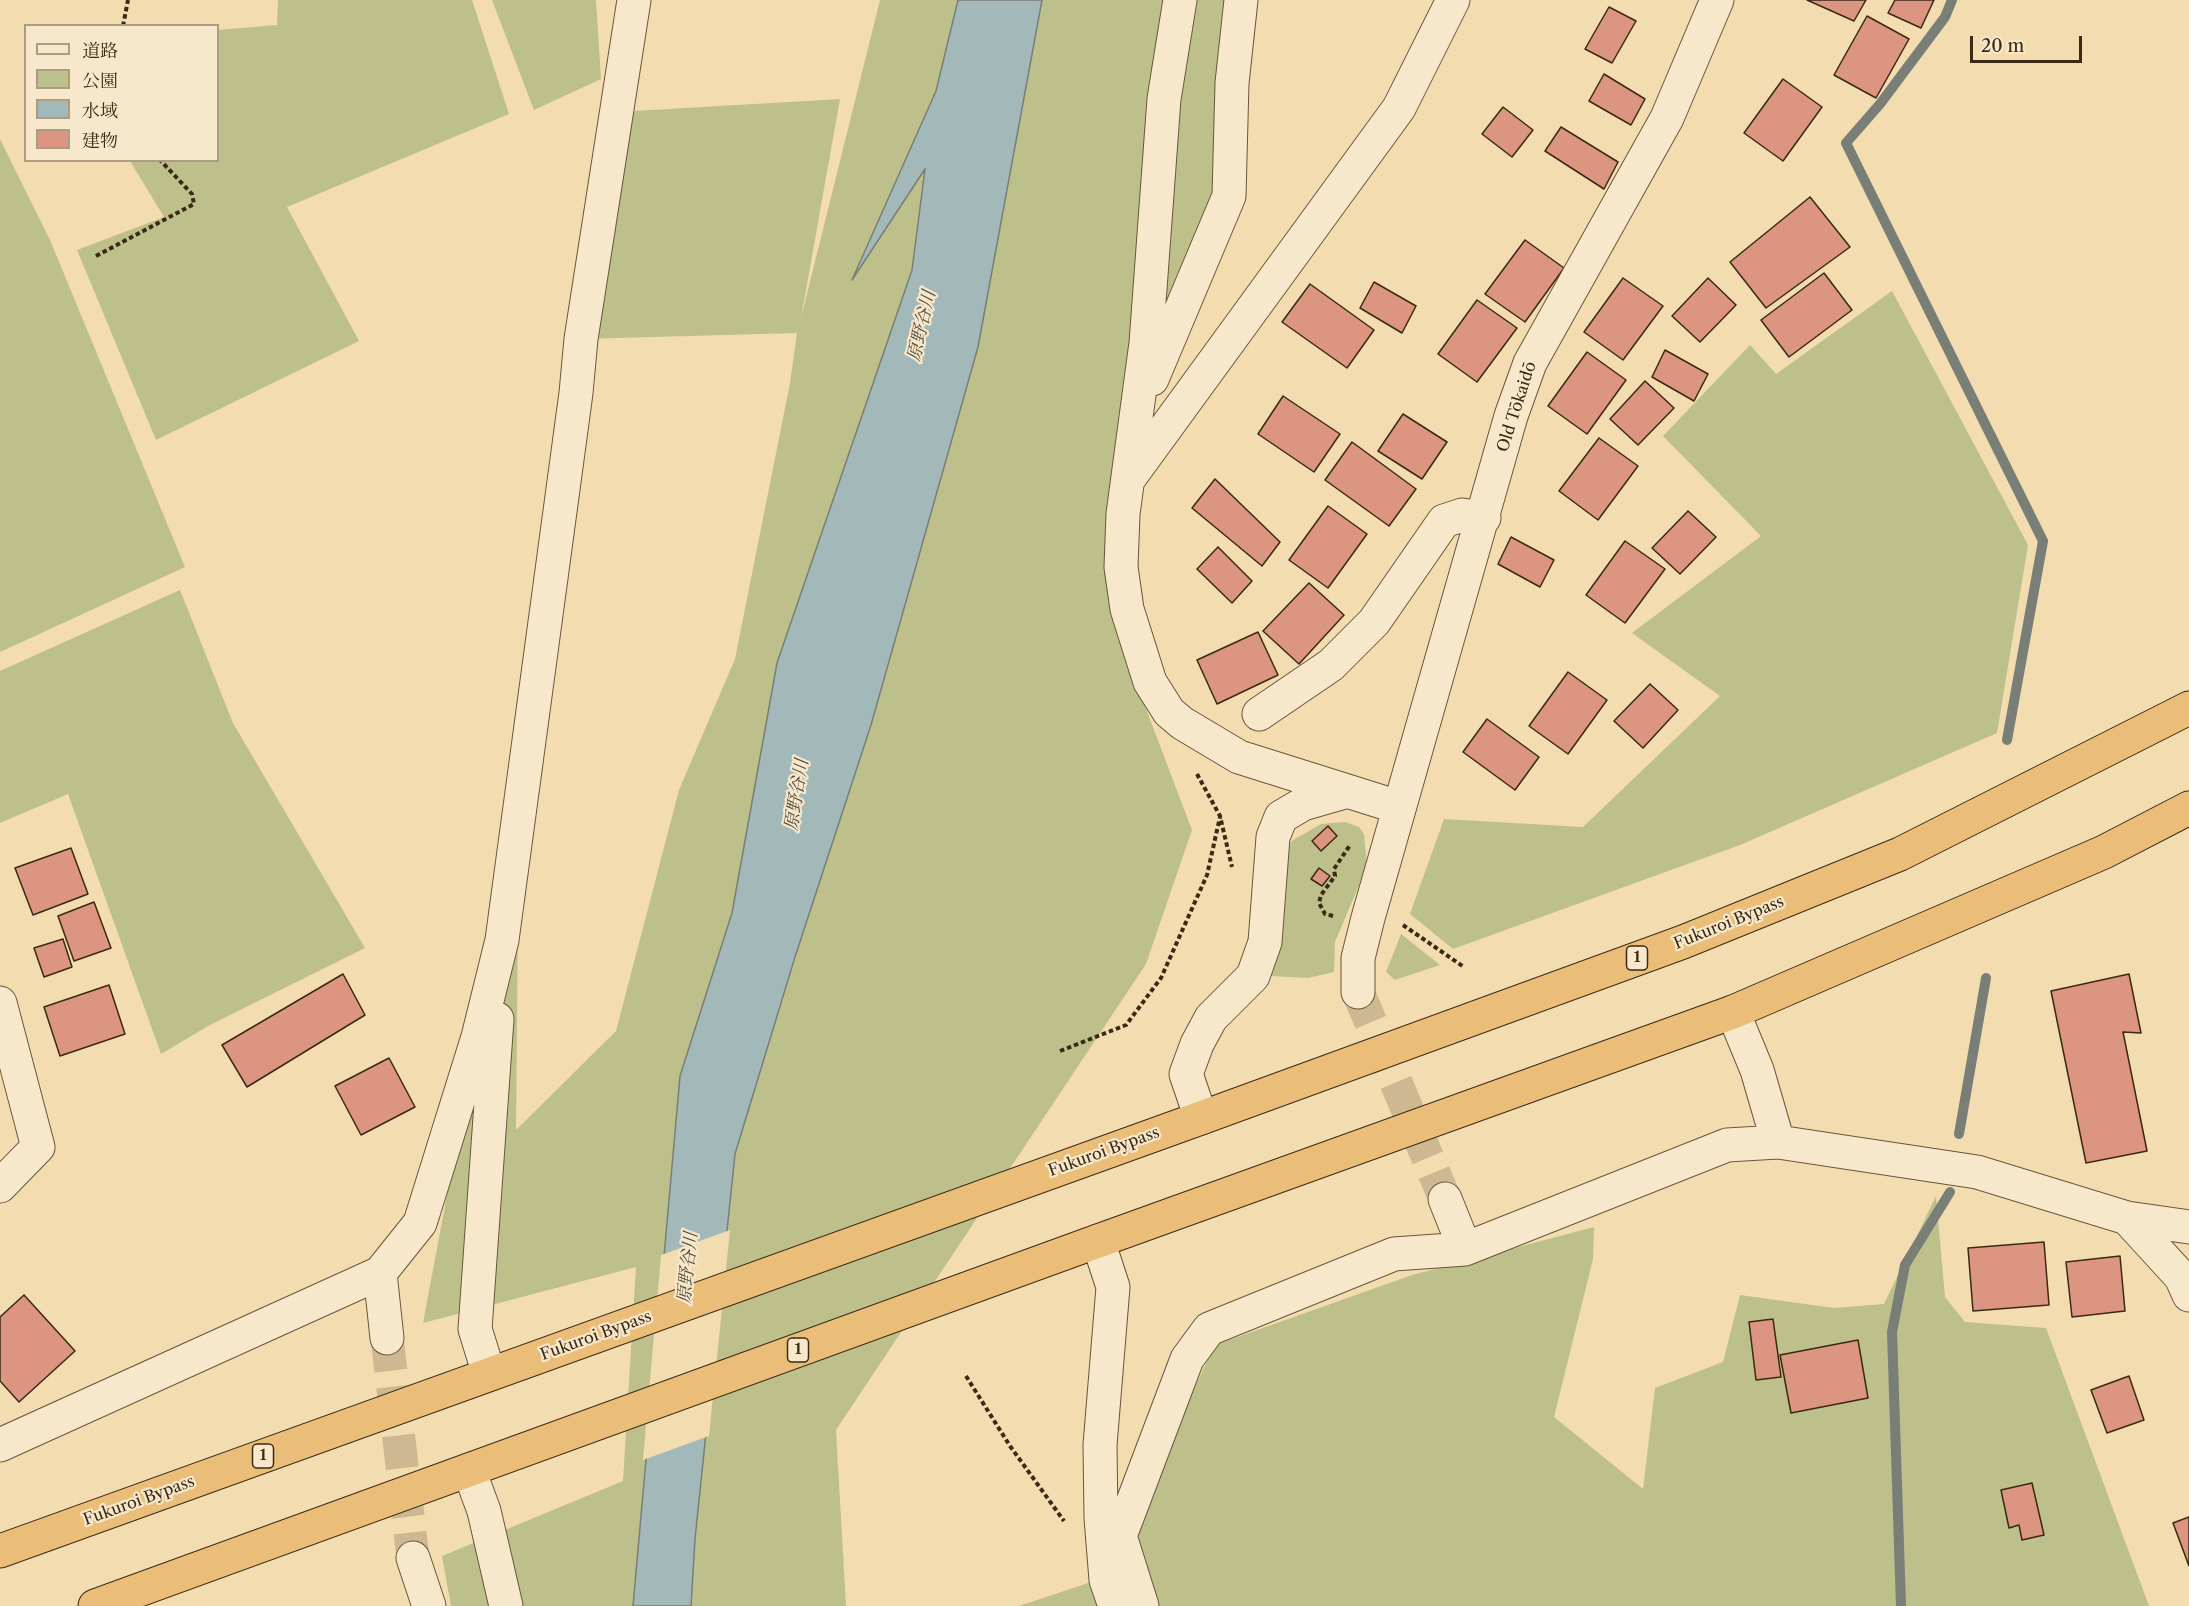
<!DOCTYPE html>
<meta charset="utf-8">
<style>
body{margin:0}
#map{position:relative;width:2189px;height:1606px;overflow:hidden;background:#f3dcb0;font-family:"Libre Caslon Text","Noto Serif JP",serif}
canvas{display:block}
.legend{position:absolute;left:24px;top:24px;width:195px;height:138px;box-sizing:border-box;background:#f7e8cc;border:2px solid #ab9c82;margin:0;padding:8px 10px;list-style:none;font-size:18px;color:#3a2914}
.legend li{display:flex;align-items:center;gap:12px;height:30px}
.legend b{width:30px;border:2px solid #ab9c82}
.scale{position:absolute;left:1970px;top:36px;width:112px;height:27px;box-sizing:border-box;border:3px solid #3a2914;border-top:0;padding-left:8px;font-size:18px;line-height:21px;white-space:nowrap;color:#3a2914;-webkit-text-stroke:4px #f7e8cc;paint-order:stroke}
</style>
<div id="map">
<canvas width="2189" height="1606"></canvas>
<ul class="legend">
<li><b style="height:8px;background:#f7e8cc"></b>道路</li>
<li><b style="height:16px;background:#bdc08a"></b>公園</li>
<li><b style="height:16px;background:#a3b8b8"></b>水域</li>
<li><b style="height:16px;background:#db9581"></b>建物</li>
</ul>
<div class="scale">20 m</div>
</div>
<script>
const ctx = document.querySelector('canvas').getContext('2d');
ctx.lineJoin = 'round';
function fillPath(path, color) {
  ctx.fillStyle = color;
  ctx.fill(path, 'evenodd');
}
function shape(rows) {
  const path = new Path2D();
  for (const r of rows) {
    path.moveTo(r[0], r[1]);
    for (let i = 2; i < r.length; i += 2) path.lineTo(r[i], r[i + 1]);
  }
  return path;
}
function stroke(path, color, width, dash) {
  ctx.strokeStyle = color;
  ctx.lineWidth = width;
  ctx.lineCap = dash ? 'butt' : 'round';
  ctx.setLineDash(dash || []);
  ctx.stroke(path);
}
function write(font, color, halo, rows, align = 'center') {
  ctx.font = font + ' "Libre Caslon Text","Noto Serif JP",serif';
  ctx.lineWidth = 4.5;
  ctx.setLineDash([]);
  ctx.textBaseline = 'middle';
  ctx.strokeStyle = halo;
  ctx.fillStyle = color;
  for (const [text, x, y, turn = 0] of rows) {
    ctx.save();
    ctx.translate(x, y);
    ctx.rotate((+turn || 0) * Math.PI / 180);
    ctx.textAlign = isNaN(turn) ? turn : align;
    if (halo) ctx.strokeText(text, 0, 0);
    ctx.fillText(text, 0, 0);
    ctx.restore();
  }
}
fillPath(shape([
 [278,0,472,0,509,114,287,207,359,341,156,440,77,250,164,217,130,161,218,160,218,30,277,25],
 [492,0,596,0,601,79,534,110],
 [880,0,1242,0,1229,196,1112,512,1113,622,1192,830,1146,964,836,1430,846,1606,451,1606,442,1556,623,1481,636,1267,423,1323,519,811,516,1130,616,1031,679,790,735,659,790,383,797,333,581,339,617,112,840,99,801,318],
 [0,139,50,240,185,567,0,652],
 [1892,291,2028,545,1997,733,1740,845,1453,949,1410,914,1444,819,1583,827,1720,696,1632,633,1761,536,1663,436,1750,345,1776,374],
 [180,590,233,723,365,948,208,1026,161,1054,68,794,0,823,0,671],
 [1345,822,1359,827,1364,834,1367,866,1335,942,1334,972,1308,978,1271,976,1278,939,1285,849,1293,840,1321,824],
 [1401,934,1440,965,1395,980,1386,972],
 [1936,1196,1945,1297,1965,1322,2046,1328,2149,1606,1116,1606,1130,1534,1170,1438,1215,1345,1412,1275,1594,1227,1593,1259,1554,1417,1643,1489,1655,1388,1723,1362,1740,1295,1834,1308,1884,1304],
 [1097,1580,1104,1606,1019,1606]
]), '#bdc08a');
const water = shape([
 [958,0,1042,0,978,347,871,725,795,957,735,1154,695,1539,691,1606,633,1606,680,1076,732,913,777,663,912,270,925,169,852,280,936,91,958,0]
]);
fillPath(water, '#a3b8b8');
stroke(water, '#797f76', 1.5);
fillPath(shape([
 [730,1230,709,1436,643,1460,661,1255]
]), '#f3dcb0');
stroke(shape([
 [1952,0,1945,17,1880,104,1846,143,2043,541,2007,740],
 [1959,1134,1986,978],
 [1901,1606,1892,1332,1905,1265,1950,1192]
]), '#797f76', 10);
const building = shape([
 [1807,0,1866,0,1854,21,1807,0],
 [1895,0,1934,0,1921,28,1888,13,1895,0],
 [1609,7,1636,21,1612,63,1585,49,1609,7],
 [1867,16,1909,39,1876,98,1834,75,1867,16],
 [1604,74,1645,99,1631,125,1589,101,1604,74],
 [1783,79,1822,107,1783,161,1744,133,1783,79],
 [1503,107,1533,130,1512,157,1482,134,1503,107],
 [1561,127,1618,162,1604,189,1545,151,1561,127],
 [1810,197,1850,247,1766,308,1730,262,1810,197],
 [1525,240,1564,268,1525,322,1485,294,1525,240],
 [1824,273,1852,310,1789,357,1761,320,1824,273],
 [1623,278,1663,306,1623,360,1584,332,1623,278],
 [1708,278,1736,305,1700,342,1672,316,1708,278],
 [1374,282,1416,306,1402,333,1360,308,1374,282],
 [1310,284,1374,330,1347,368,1282,322,1310,284],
 [1477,300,1517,328,1477,382,1438,354,1477,300],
 [1665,350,1708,374,1694,401,1652,377,1665,350],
 [1587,352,1626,380,1587,434,1548,406,1587,352],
 [1645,381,1674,408,1638,445,1610,419,1645,381],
 [1283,396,1340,434,1314,472,1258,434,1283,396],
 [1403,414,1447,442,1422,479,1378,451,1403,414],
 [1599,438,1638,466,1598,520,1559,491,1599,438],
 [1352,442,1416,489,1389,526,1325,480,1352,442],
 [1215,479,1280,542,1262,566,1192,508,1215,479],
 [1328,506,1367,534,1328,588,1289,560,1328,506],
 [1688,511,1716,537,1680,574,1652,548,1688,511],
 [1511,537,1554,560,1540,587,1498,564,1511,537],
 [1625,541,1665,569,1625,623,1586,595,1625,541],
 [1218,547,1252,581,1232,603,1197,569,1218,547],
 [1309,583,1344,615,1299,664,1263,631,1309,583],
 [1258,632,1278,675,1217,704,1197,660,1258,632],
 [1568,672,1607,700,1568,754,1529,726,1568,672],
 [1650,684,1678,710,1643,748,1614,721,1650,684],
 [1487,719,1539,757,1515,790,1463,752,1487,719],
 [1328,826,1337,836,1321,851,1312,841,1328,826],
 [71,848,88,894,33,915,15,868,71,848],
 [1319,868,1330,876,1322,886,1311,879,1319,868],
 [94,902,111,948,74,961,58,916,94,902],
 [63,939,72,967,44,977,34,948,63,939],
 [343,974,365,1015,247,1087,222,1045,343,974],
 [2129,974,2141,1033,2123,1032,2147,1151,2086,1163,2051,991,2129,974],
 [109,985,125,1034,60,1056,44,1007,109,985],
 [389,1058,415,1107,361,1135,335,1086,389,1058],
 [2044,1242,2049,1305,1973,1311,1968,1248,2044,1242],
 [2120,1256,2125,1311,2072,1317,2066,1262,2120,1256],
 [24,1295,75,1351,19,1402,0,1381,0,1317,24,1295],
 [1773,1319,1781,1377,1756,1380,1749,1322,1773,1319],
 [1858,1340,1868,1398,1791,1413,1780,1355,1858,1340],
 [2129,1376,2144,1420,2107,1433,2091,1390,2129,1376],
 [2032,1483,2044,1535,2022,1540,2019,1525,2009,1528,2001,1490,2032,1483],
 [2189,1517,2189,1566,2173,1523,2189,1517]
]);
fillPath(building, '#db9581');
stroke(building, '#3a2914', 1.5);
stroke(shape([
 [1358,992,1445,1199],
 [387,1338,413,1558]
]), '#ceb891', 33, [33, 16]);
const minor = shape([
 [1180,0,1164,99,1146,343,1123,514,1121,567,1127,609,1150,682,1169,712,1182,723,1239,757,1398,807],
 [1152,379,1229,196,1232,83,1241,0],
 [1130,477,1399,108,1453,0],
 [1259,714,1331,665,1374,622,1444,521,1462,515,1484,518],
 [1358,992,1358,958,1368,918,1511,416,1530,363,1667,118,1717,0],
 [0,1003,38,1147,0,1186],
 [1733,1012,1757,1070,1778,1142],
 [1201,1118,1186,1074,1197,1044,1211,1018,1253,976,1265,942,1273,837,1281,817,1303,804,1345,792],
 [1445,1199,1465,1249],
 [2127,1218,2181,1277,2189,1295],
 [1098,1241,1113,1287,1100,1445,1101,1518,1106,1580,1115,1606],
 [380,1273,387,1338],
 [489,1374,475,1329,497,1019],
 [0,1445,380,1273,420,1223,478,1037,502,940,576,393,581,339,634,0],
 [469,1470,484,1511,506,1606],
 [1120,1536,1142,1606],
 [413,1558,429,1606],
 [1106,1580,1120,1536,1187,1359,1209,1329,1394,1254,1465,1249,1727,1145,1778,1142,1977,1172,2127,1218,2189,1227]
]);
const highway = shape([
 [0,1551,1201,1118,1683,942,1900,854,2189,708],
 [95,1606,1098,1241,1733,1012,2104,852,2189,808]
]);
stroke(minor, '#68563b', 35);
stroke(highway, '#3a2914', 35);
stroke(shape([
 [123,26,128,0],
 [96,256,194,204,192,194,160,160],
 [1197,774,1220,816,1232,867],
 [1333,916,1325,914,1319,903,1321,895,1335,876,1334,869,1350,845],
 [1403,925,1464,967],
 [1060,1051,1126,1025,1161,978,1207,875,1220,817],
 [966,1376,1010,1446,1064,1521]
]), '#3a2914', 4, [4.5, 3]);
stroke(minor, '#f7e8cc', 33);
stroke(highway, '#eabe78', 33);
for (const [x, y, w] of [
 [1637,958,21],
 [798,1350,21],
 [263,1456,21]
]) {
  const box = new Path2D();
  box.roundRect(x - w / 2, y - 12, w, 24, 4.5);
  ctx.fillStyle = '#f7e8cc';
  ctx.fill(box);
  stroke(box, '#3a2914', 1.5);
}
write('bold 15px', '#3a2914', null, [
 ["1",1637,958],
 ["1",798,1350],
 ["1",263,1456]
]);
write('16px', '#3a2914', '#f7e8cc', [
 ["Old Tōkaidō",1517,407,-72],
 ["Fukuroi Bypass",1729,923,-22],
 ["Fukuroi Bypass",1104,1152,-20],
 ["Fukuroi Bypass",596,1336,-20],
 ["Fukuroi Bypass",139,1501,-20]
]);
write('italic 18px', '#544d3d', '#f7e8cc', [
 ["原野谷川",922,326,-77],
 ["原野谷川",797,795,-81],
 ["原野谷川",688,1268,-84]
]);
</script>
